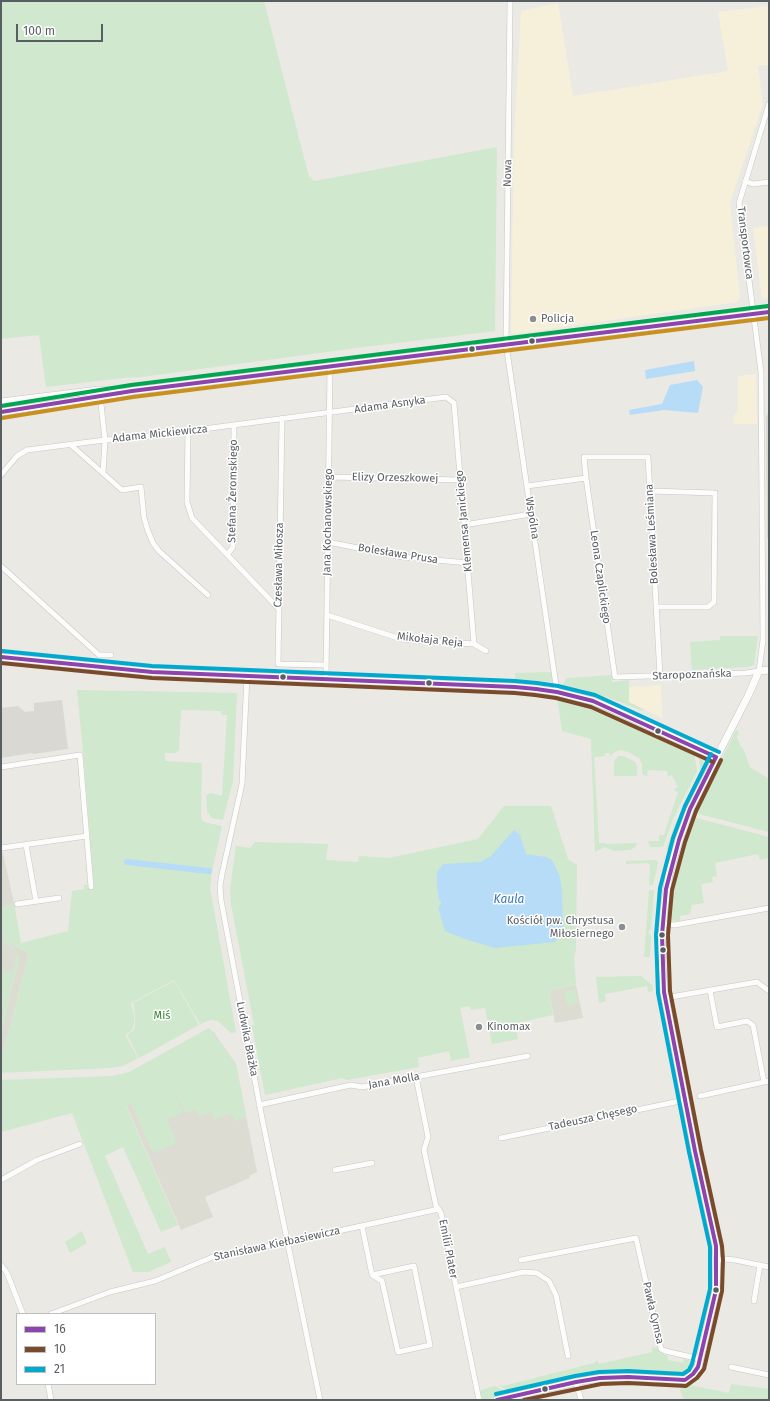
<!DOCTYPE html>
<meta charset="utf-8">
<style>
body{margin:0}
#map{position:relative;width:770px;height:1401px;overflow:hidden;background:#eae9e4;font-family:"Fira Sans",sans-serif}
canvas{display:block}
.frame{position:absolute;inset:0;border:2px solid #595e63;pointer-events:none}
.legend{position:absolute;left:16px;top:1313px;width:140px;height:72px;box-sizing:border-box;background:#fff;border:1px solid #bdbfc1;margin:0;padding:5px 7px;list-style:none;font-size:12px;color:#595e63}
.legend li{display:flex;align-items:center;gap:8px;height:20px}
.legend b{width:20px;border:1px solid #bdbfc1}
.scale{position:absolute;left:16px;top:24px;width:87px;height:18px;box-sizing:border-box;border:2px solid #595e63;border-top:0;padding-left:5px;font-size:12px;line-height:14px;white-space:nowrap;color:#595e63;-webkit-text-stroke:3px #fff;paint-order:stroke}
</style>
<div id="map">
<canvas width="770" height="1401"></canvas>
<div class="frame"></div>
<ul class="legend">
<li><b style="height:5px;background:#8e44ad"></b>16</li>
<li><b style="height:5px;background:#7a4b2a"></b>10</li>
<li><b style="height:5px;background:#00a9ce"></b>21</li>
</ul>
<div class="scale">100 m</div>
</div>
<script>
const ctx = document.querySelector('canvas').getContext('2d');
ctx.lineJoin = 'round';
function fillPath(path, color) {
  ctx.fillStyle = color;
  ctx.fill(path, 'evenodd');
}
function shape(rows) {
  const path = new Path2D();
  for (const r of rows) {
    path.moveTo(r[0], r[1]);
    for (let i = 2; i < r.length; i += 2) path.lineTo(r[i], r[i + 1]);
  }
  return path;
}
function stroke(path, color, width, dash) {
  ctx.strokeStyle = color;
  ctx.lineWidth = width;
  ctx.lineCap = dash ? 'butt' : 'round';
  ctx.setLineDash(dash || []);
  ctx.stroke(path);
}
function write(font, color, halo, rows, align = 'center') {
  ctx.font = font + ' "Fira Sans",sans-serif';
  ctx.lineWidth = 3;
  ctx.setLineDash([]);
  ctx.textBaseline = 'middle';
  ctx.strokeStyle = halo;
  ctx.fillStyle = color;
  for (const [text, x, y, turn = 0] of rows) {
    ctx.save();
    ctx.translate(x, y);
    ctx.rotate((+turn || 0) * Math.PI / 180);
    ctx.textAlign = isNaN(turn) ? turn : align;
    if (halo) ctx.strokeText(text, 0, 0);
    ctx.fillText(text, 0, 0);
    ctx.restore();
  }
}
fillPath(shape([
 [558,3,573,96,728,71,718,12,769,6,769,65,758,66,763,104,730,203,740,297,737,302,513,334,511,332,514,136,521,11],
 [769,226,769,298,762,299,753,228],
 [756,374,757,424,733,424,734,416,738,410,738,376],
 [661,685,662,718,629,702,628,687]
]), '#f6f0db');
fillPath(shape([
 [769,411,769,539,767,538,766,417],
 [62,700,68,749,34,754,32,753,1,758,1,708,18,706,25,712,34,711,34,703]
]), '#dad8d3');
fillPath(shape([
 [1,853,3,853,14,903,1,908],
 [1,936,29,954,1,1060],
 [576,985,583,1018,555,1023,549,991],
 [213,1031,236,1064,257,1172,249,1176,250,1178,205,1197,213,1217,181,1230,123,1098]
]), '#dddcd3');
fillPath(shape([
 [1,1,264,1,309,177,315,181,497,147,495,331,364,347,141,377,123,378,46,387,39,335,1,339],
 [720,636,758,636,754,665,748,667,692,670,690,642,720,640],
 [1,651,86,659,94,661,92,663,1,654],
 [551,672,552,673,552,682,515,679,515,673],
 [612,675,612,682,629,680,629,702,643,709,642,711,615,700,583,689,562,685,567,678],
 [77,690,237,693,233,781,223,820,212,818,207,811,206,796,210,793,222,796,227,715,222,715,221,711,182,710,181,711,179,750,175,753,165,753,165,761,202,763,201,818,204,822,222,826,212,871,210,888,236,1032,231,1033,218,1021,211,1020,200,1024,174,980,131,1003,134,1016,134,1023,132,1030,125,1035,138,1058,123,1066,110,1068,1,1073,1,1060,29,954,1,936,1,908,14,903,21,943,68,931,72,891,84,889,84,885,88,885,88,888,94,887,83,751],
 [557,696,587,702,694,752,697,771,673,819,663,847,651,847,649,845,648,841,659,841,659,835,664,835,678,792,675,791,674,789,678,787,672,775,668,777,667,771,648,770,647,776,644,775,642,773,642,764,639,758,628,752,621,750,614,752,610,757,610,753,605,753,605,756,594,757,599,843,605,843,606,844,637,843,637,844,634,848,630,850,614,851,605,847,595,852,591,739,562,731],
 [736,730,739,732,737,737,741,747,743,748,750,767,769,779,769,832,699,814,696,811],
 [698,754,704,762,704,771,676,827,670,847,666,850,674,826,701,772],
 [618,756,624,756,635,762,637,766,637,776,614,776,614,762],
 [504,806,551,806,568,859,577,865,576,949,574,958,576,985,549,991,553,1015,521,1022,516,1026,518,1039,492,1044,485,1008,471,1010,469,1006,460,1008,470,1057,451,1061,449,1051,418,1058,419,1067,347,1080,342,1078,265,1095,253,1031,249,1031,248,1026,254,1025,231,904,230,889,236,846,250,848,255,842,328,844,326,860,358,862,359,856,389,858,478,839],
 [693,817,769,837,769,858,760,860,758,854,715,863,717,876,712,877,713,882,701,884,704,903,692,905,690,914,680,916,680,921,674,921,670,918,668,914,675,872],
 [656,860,658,863,653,885,649,885,650,865,648,863,626,864,626,861],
 [649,890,654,890,651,930,649,930,649,935,651,935,650,957,644,957],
 [1,939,6,940,13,946,19,957,18,965,1,1034,1,1022,16,957,15,952,11,947,1,942],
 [1,970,12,973,1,1017],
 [641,976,652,985,653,991,648,992,647,986,605,994,606,1001,599,1003,596,977],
 [174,981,199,1025,139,1058,127,1035,134,1030,135,1024,134,1006,133,1003],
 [575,989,578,1003,567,1006,564,992],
 [209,1028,236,1064,246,1116,235,1122,231,1113,215,1120,211,1112,199,1117,195,1109,185,1113,172,1086,183,1113,167,1119,177,1143,153,1153,131,1104,126,1106,178,1225,161,1232,123,1147,105,1156,148,1254,165,1247,171,1262,148,1272,133,1272,72,1113,1,1132,1,1080,113,1076,129,1072],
 [82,1231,87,1243,70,1253,65,1242],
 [652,1347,657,1348,661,1353,668,1356,668,1360,683,1363,684,1359,692,1361,694,1363,694,1367,688,1374,679,1376,632,1374,590,1376,565,1380,510,1393,509,1391,498,1385,503,1386,594,1363,596,1361,598,1361,599,1364,652,1352],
 [685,1384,729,1393,731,1384,769,1389,769,1400,684,1400,680,1390],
 [495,1386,506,1392,507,1394,485,1400,482,1398,480,1392,481,1390]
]), '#d0e8cd');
fillPath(shape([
 [694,361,695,371,646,379,645,370],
 [697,380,703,387,698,413,664,410,630,415,629,410,662,404,670,385],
 [514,830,520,835,526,854,546,857,552,860,560,877,562,892,563,931,555,942,495,948,468,940,445,931,438,907,441,904,441,901,439,900,437,887,437,872,443,864,480,862,491,856]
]), '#b6dcf7');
stroke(shape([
 [127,862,209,871]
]), '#b6dcf7', 6);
const street = shape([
 [510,1,506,344,557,692],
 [745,181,753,184,769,182],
 [100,395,105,440,103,473],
 [282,418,278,664,326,665],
 [188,431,187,502,192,518,279,609],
 [71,445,122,490,141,487,144,518,148,531,153,543,159,551,208,595],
 [1,475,17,456,27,450,105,440,135,438,188,431,446,397,454,403,474,644],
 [329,477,460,480],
 [586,478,584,457,648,457,660,676],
 [527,486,586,478,615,677,746,673,759,671,763,640,761,372,739,203,769,104],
 [650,491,715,493,714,602,708,607,656,607],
 [464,525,531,514],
 [328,542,403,557,468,563],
 [227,555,233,547,234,425],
 [1,566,99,655],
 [327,615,401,639,474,644,486,651],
 [99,655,111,655],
 [247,676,242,784,222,874,220,886,221,900,262,1118,320,1400],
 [326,679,330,366],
 [1,767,80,755,91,887],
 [26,845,36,901],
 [1,848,87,836],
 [17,904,59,898],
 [663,924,675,925,769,908],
 [710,990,717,1027,747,1021,753,1025,764,1082,769,1081],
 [665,998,757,982,769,991],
 [416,1077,428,1137,424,1150,436,1206,441,1213,479,1400],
 [700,1096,764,1082],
 [259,1105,351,1085,362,1087,528,1056],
 [501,1138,685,1100],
 [335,1170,372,1163],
 [1,1180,37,1160,80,1144],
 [362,1226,372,1275,382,1281,398,1352,430,1345,414,1266,372,1275],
 [521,1260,636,1238,661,1349,665,1351,700,1359],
 [717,1260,725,1259,735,1260,769,1267],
 [1,1265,7,1273,23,1314],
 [456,1287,524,1272,537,1273,549,1281,556,1295,568,1356],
 [754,1301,760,1265],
 [51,1314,110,1292,155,1281,215,1256,288,1242,439,1209],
 [731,1367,769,1375],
 [576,1382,581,1400],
 [48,1384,51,1400]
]);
const secondary = shape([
 [1,402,99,390,118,391],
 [1,412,100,397,132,391,769,312],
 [1,657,152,672,515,687,536,689,557,692,593,701,610,708,716,757],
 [497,1400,576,1382,600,1378,628,1377,685,1380,693,1374,698,1367,716,1290,717,1260,716,1246,695,1151,664,992,661,950,664,909,669,874,679,840,690,809,748,696,759,671,769,670]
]);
stroke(street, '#c6c6c5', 6);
stroke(secondary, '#c5c6c5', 8);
stroke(street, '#fcfcfb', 5);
stroke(secondary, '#fcfcfb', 7);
stroke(shape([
 [1,412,132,391,769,312],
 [1,657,152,672,515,687,536,689,557,692,593,701,716,757],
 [497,1400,576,1382,600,1378,628,1377,685,1380,693,1374,698,1367,716,1290,716,1246,695,1151,664,992,662,935,666,889,679,840,690,809,716,757]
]), '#8e44ad', 4);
stroke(shape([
 [1,663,152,678,515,693,535,695,556,698,591,707,713,762],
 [524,1400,601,1384,628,1383,686,1386,697,1378,704,1369,722,1291,723,1260,722,1246,701,1150,670,991,668,935,672,890,685,842,696,811,721,760]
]), '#7a4b2a', 4);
stroke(shape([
 [2,651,152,666,515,681,537,683,558,686,595,695,719,752],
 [496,1394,575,1376,599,1372,628,1371,683,1374,689,1370,692,1364,710,1289,710,1247,689,1152,658,993,656,935,660,888,673,838,685,806,711,754]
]), '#00a9ce', 4);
stroke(shape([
 [2,418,133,397,769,318]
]), '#c8901e', 4);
stroke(shape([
 [1,406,131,385,768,306]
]), '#00a651', 4);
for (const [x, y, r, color] of [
 [533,319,4,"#8c8f90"],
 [532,341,3.5,"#595e63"],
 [472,349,3.5,"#595e63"],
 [283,677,3.5,"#595e63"],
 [429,683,3.5,"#595e63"],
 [658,731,3.5,"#595e63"],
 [622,927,4,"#8c8f90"],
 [662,935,3.5,"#595e63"],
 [663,950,3.5,"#595e63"],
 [479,1027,4,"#8c8f90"],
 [716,1290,3.5,"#595e63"],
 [545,1389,3.5,"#595e63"]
]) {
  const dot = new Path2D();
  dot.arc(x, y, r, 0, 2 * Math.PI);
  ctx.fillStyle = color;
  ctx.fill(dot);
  stroke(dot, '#fff', 1.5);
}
write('11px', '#595e63', '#fff', [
 ["Nowa",508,173,-89],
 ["Transportowca",745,243,83],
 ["Adama Asnyka",390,405,-8],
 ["Adama Mickiewicza",160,434,-6],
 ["Elizy Orzeszkowej",395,478,1],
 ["Stefana Żeromskiego",233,491,-89],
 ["Wspólna",532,518,81],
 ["Klemensa Janickiego",464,521,-95],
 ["Jana Kochanowskiego",328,522,-89],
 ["Bolesława Leśmiana",652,534,-93],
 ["Bolesława Prusa",398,554,9],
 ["Czesława Miłosza",279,565,-89],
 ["Leona Czaplickiego",600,577,82],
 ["Mikołaja Reja",430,640,6],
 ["Staropoznańska",692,675,-2],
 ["Ludwika Błażka",247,1039,79],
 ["Jana Molla",394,1081,-10],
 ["Tadeusza Chęsego",593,1118,-12],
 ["Stanisława Kiełbasiewicza",277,1244,-12],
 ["Emilii Plater",448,1249,79],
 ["Pawła Cymsa",653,1313,77]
]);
write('11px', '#595e63', '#fff', [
 ["Policja",541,319],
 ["Kościół pw. Chrystusa",614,921,"right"],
 ["Miłosiernego",614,934,"right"],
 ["Kinomax",487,1027]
], 'left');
write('11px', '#2d8730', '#fff', [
 ["Miś",162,1016]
]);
write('italic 12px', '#3376ba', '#fff', [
 ["Kaula",509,900]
]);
</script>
